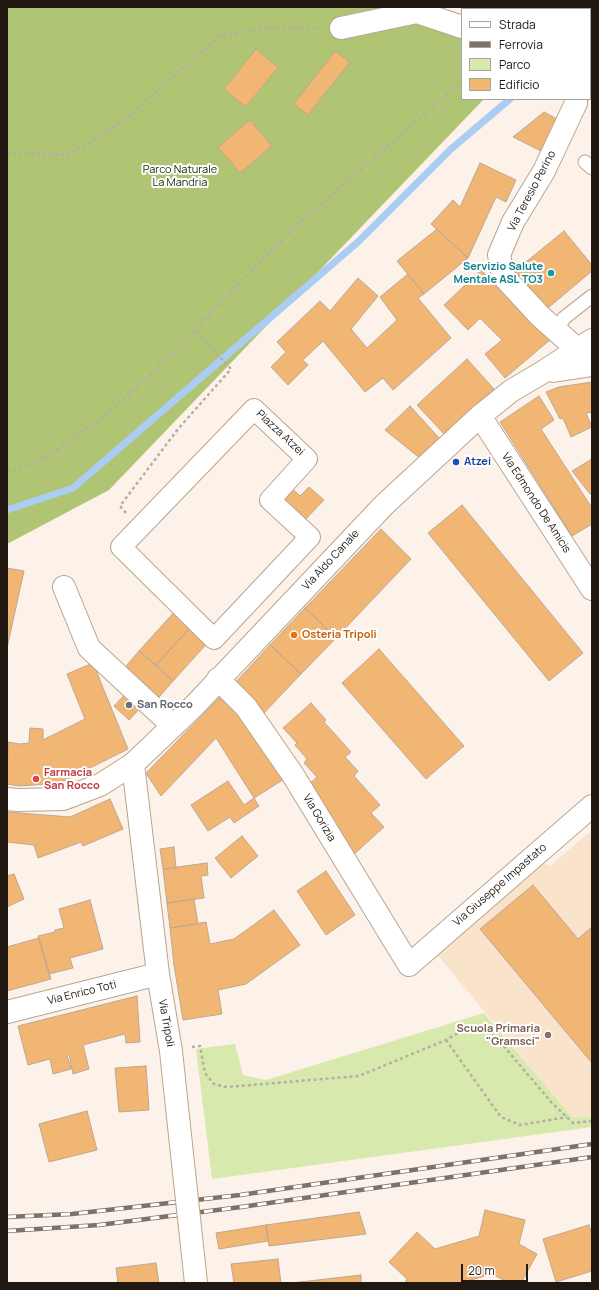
<!DOCTYPE html>
<style>
body{margin:0}
#map{position:relative;width:599px;height:1290px;overflow:hidden;background:#fcf2e9;font-family:Manrope,sans-serif}
canvas{display:block}
.frame{position:absolute;inset:0;border:8px solid #211911;pointer-events:none}
.legend{position:absolute;left:461px;top:8px;width:130px;height:92px;box-sizing:border-box;background:#fff;border:1px solid #a6a3a0;margin:0;padding:5px 7px;list-style:none;font-size:12px;color:#211911}
.legend li{display:flex;align-items:center;gap:8px;height:20px}
.legend b{width:20px;border:1px solid #a6a3a0}
.scale{position:absolute;left:461px;top:1264px;width:67px;height:18px;box-sizing:border-box;border:2px solid #211911;border-top:0;padding-left:5px;font-size:12px;line-height:14px;white-space:nowrap;color:#211911;-webkit-text-stroke:3px #fff;paint-order:stroke}
</style>
<div id="map">
<canvas width="599" height="1290"></canvas>
<div class="frame"></div>
<ul class="legend">
<li><b style="height:5px;background:#fff"></b>Strada</li>
<li><b style="height:5px;background:#7b736a"></b>Ferrovia</li>
<li><b style="height:11px;background:#d8e9ad"></b>Parco</li>
<li><b style="height:11px;background:#f1b574"></b>Edificio</li>
</ul>
<div class="scale">20 m</div>
</div>
<script>
const ctx = document.querySelector('canvas').getContext('2d');
ctx.lineJoin = 'round';
function fillPath(path, color) {
  ctx.fillStyle = color;
  ctx.fill(path, 'evenodd');
}
function shape(rows) {
  const path = new Path2D();
  for (const r of rows) {
    path.moveTo(r[0], r[1]);
    for (let i = 2; i < r.length; i += 2) path.lineTo(r[i], r[i + 1]);
  }
  return path;
}
function stroke(path, color, width, dash) {
  ctx.strokeStyle = color;
  ctx.lineWidth = width;
  ctx.lineCap = dash ? 'butt' : 'round';
  ctx.setLineDash(dash || []);
  ctx.stroke(path);
}
function write(font, color, halo, rows, align = 'center') {
  ctx.font = font + ' Manrope,sans-serif';
  ctx.lineWidth = 4;
  ctx.setLineDash([]);
  ctx.textBaseline = 'middle';
  ctx.strokeStyle = halo;
  ctx.fillStyle = color;
  for (const [text, x, y, turn = 0] of rows) {
    ctx.save();
    ctx.translate(x, y);
    ctx.rotate((+turn || 0) * Math.PI / 180);
    ctx.textAlign = isNaN(turn) ? turn : align;
    if (halo) ctx.strokeText(text, 0, 0);
    ctx.fillText(text, 0, 0);
    ctx.restore();
  }
}
fillPath(shape([
 [592,830,592,1116,573,1119,436,953,541,862,550,866]
]), '#fae3cb');
fillPath(shape([
 [484,1013,573,1118,592,1116,592,1127,212,1179,196,1049,235,1044,243,1075,266,1080]
]), '#d8e9ad');
fillPath(shape([
 [7,7,443,7,462,36,462,99,484,99,109,490,7,544]
]), '#b0c574');
stroke(shape([
 [590,54,592,53],
 [7,510,73,488,359,241,451,149,510,99]
]), '#abccf3', 7);
const building = shape([
 [256,49,278,67,246,107,224,89,256,49],
 [335,51,350,62,308,115,294,104,335,51],
 [544,112,559,120,543,152,513,137,544,112],
 [250,120,272,146,240,173,218,147,250,120],
 [480,163,516,180,506,202,496,197,468,258,431,224,453,200,460,207,480,163],
 [437,229,468,258,424,294,397,261,437,229],
 [564,231,592,265,592,271,542,313,510,275,564,231],
 [481,270,551,339,505,378,485,354,502,340,480,318,468,330,444,305,481,270],
 [408,274,424,294,418,298,451,338,393,390,383,378,365,392,323,341,303,360,308,365,288,385,271,367,286,352,277,342,320,301,330,311,358,278,378,296,351,329,367,348,397,320,380,297,408,274],
 [467,359,494,389,445,435,417,405,467,359],
 [592,382,592,412,586,413,592,427,571,437,563,418,560,419,546,392,559,387,592,382],
 [539,396,554,420,541,429,592,508,592,524,572,536,500,422,539,396],
 [410,406,441,440,421,459,385,430,410,406],
 [592,459,592,492,590,494,572,471,592,459],
 [287,484,300,496,309,487,324,500,302,523,272,500,287,484],
 [462,505,583,653,549,681,428,533,462,505],
 [381,529,411,559,336,638,305,608,381,529],
 [7,568,24,571,7,648,7,568],
 [305,608,336,638,301,674,270,645,305,608],
 [177,609,194,623,156,665,139,651,177,609],
 [194,623,211,639,173,681,156,665,194,623],
 [270,645,301,674,263,714,233,685,270,645],
 [379,649,464,746,426,779,342,683,379,649],
 [139,651,173,681,154,703,120,673,139,651],
 [93,663,128,749,60,783,19,786,7,784,8,742,20,744,29,743,30,728,43,729,43,740,85,719,67,674,93,663],
 [129,690,144,704,129,720,114,706,129,690],
 [224,693,286,778,254,798,216,738,161,796,146,773,224,693],
 [311,703,326,720,324,722,351,752,345,757,358,771,354,776,380,805,371,813,384,827,352,856,307,786,317,777,304,763,307,759,295,745,297,743,283,728,311,703],
 [228,781,244,805,254,798,259,806,234,823,230,817,208,831,191,805,228,781],
 [110,799,123,829,83,846,81,842,38,858,34,845,7,842,7,812,70,817,110,799],
 [242,836,258,856,231,878,215,858,242,836],
 [174,847,176,868,163,869,160,849,174,847],
 [207,863,208,875,201,876,204,898,167,903,163,869,207,863],
 [326,871,355,915,326,935,297,891,326,871],
 [14,874,24,899,7,907,7,876,14,874],
 [533,885,578,939,592,927,592,1063,480,929,533,885],
 [194,899,198,924,170,928,167,903,194,899],
 [90,900,103,949,70,958,73,968,49,974,38,936,55,932,55,930,64,928,59,909,90,900],
 [274,910,300,945,246,984,218,990,222,1014,183,1020,174,965,170,928,206,922,210,944,234,939,274,910],
 [39,938,51,979,7,991,7,947,39,938],
 [137,996,140,1042,126,1043,125,1034,83,1045,89,1069,73,1074,69,1054,67,1055,71,1069,53,1074,50,1059,28,1065,18,1026,137,996],
 [146,1066,149,1110,119,1112,115,1068,146,1066],
 [87,1111,97,1150,49,1162,39,1124,87,1111],
 [485,1210,525,1220,519,1244,537,1254,521,1283,509,1283,492,1274,461,1283,405,1283,407,1279,389,1262,417,1232,435,1249,479,1236,485,1210],
 [359,1212,366,1234,269,1246,266,1225,359,1212],
 [266,1225,268,1241,219,1249,216,1233,266,1225],
 [589,1225,592,1235,592,1271,556,1282,543,1239,589,1225],
 [278,1259,281,1283,234,1283,231,1264,278,1259],
 [156,1263,159,1283,114,1283,118,1282,116,1268,156,1263],
 [361,1275,361,1283,291,1283,361,1275]
]);
fillPath(building, '#f1b574');
stroke(building, '#bea791', 1);
const service = shape([
 [585,162,592,168],
 [556,331,564,318,592,296]
]);
const pedestrian = shape([
 [254,409,307,459,270,500,310,537,214,639,121,547,254,409]
]);
const minor = shape([
 [341,28,417,12,462,27],
 [576,99,576,103,544,171,513,222,499,255,503,276,540,316,578,350],
 [64,587,89,648,173,726],
 [218,679,246,707,293,775,409,965,592,806],
 [133,764,158,974,171,1051,179,1126],
 [7,1012,158,974]
]);
const tertiary = shape([
 [553,371,592,365],
 [480,416,592,589],
 [7,799,18,800,63,799,100,785,133,764,194,706,384,505,480,416,511,391,543,372,592,340]
]);
stroke(service, '#bba58e', 15);
stroke(pedestrian, '#bba58e', 22);
stroke(minor, '#bba58e', 24);
stroke(tertiary, '#bba58e', 24);
stroke(shape([
 [529,9,529,7],
 [590,26,592,25],
 [7,153,69,155,125,120,218,37,269,27,319,28],
 [7,470,15,470,49,456,106,415,147,378,296,226,452,90,462,84],
 [126,513,120,506,178,429,231,369,194,329],
 [446,1040,501,1117,520,1125,567,1117],
 [192,1047,200,1046,205,1073,214,1084,226,1087,359,1076,446,1040,474,1024,490,1030,552,1103,573,1123,592,1121]
]), '#b6ada4', 2.5, [3, 3]);
stroke(service, '#fff', 13);
stroke(pedestrian, '#fff', 20);
stroke(minor, '#fff', 22);
stroke(tertiary, '#fff', 22);
const rail = shape([
 [7,1217,72,1214,240,1195,592,1144],
 [7,1231,99,1225,241,1207,592,1157]
]);
stroke(rail, '#7b736a', 4.5);
stroke(rail, '#fff', 3, [9]);
const minorBridge = shape([
 [179,1126,196,1283]
]);
stroke(minorBridge, '#bba58e', 24, []);
stroke(minorBridge, '#fff', 22);
for (const [x, y, r, color] of [
 [551,273,4,"#0f9aa8"],
 [456,462,4,"#1a4fb4"],
 [294,635,4,"#e8710a"],
 [129,705,4,"#6b7280"],
 [36,779,4,"#e0444e"],
 [548,1035,4,"#8d6e63"]
]) {
  const dot = new Path2D();
  dot.arc(x, y, r, 0, 2 * Math.PI);
  ctx.fillStyle = color;
  ctx.fill(dot);
  stroke(dot, '#fff', 1.5);
}
write('11px', '#262e0b', '#fff', [
 ["Parco Naturale",180,170],
 ["La Mandria",180,183]
]);
write('11px', '#211911', '#fff', [
 ["Via Teresio Perino",532,191,-62],
 ["Piazza Atzei",280,433,43],
 ["Via Edmondo De Amicis",536,503,57],
 ["Via Aldo Canale",331,560,-47],
 ["Via Gorizia",319,818,59],
 ["Via Giuseppe Impastato",500,885,-41],
 ["Via Enrico Toti",82,993,-14],
 ["Via Tripoli",166,1023,80]
]);
write('bold 11px', '#0d838f', '#fff', [
 ["Servizio Salute",543,267],
 ["Mentale ASL TO3",543,280]
], 'right');
write('bold 11px', '#164399', '#fff', [
 ["Atzei",464,462]
], 'left');
write('bold 11px', '#c56008', '#fff', [
 ["Osteria Tripoli",302,635]
], 'left');
write('bold 11px', '#5b616d', '#fff', [
 ["San Rocco",137,705]
], 'left');
write('bold 11px', '#be3a42', '#fff', [
 ["Farmacia",44,773],
 ["San Rocco",44,786]
], 'left');
write('bold 11px', '#785e54', '#fff', [
 ["Scuola Primaria",540,1029],
 ["\"Gramsci\"",540,1042]
], 'right');
</script>
